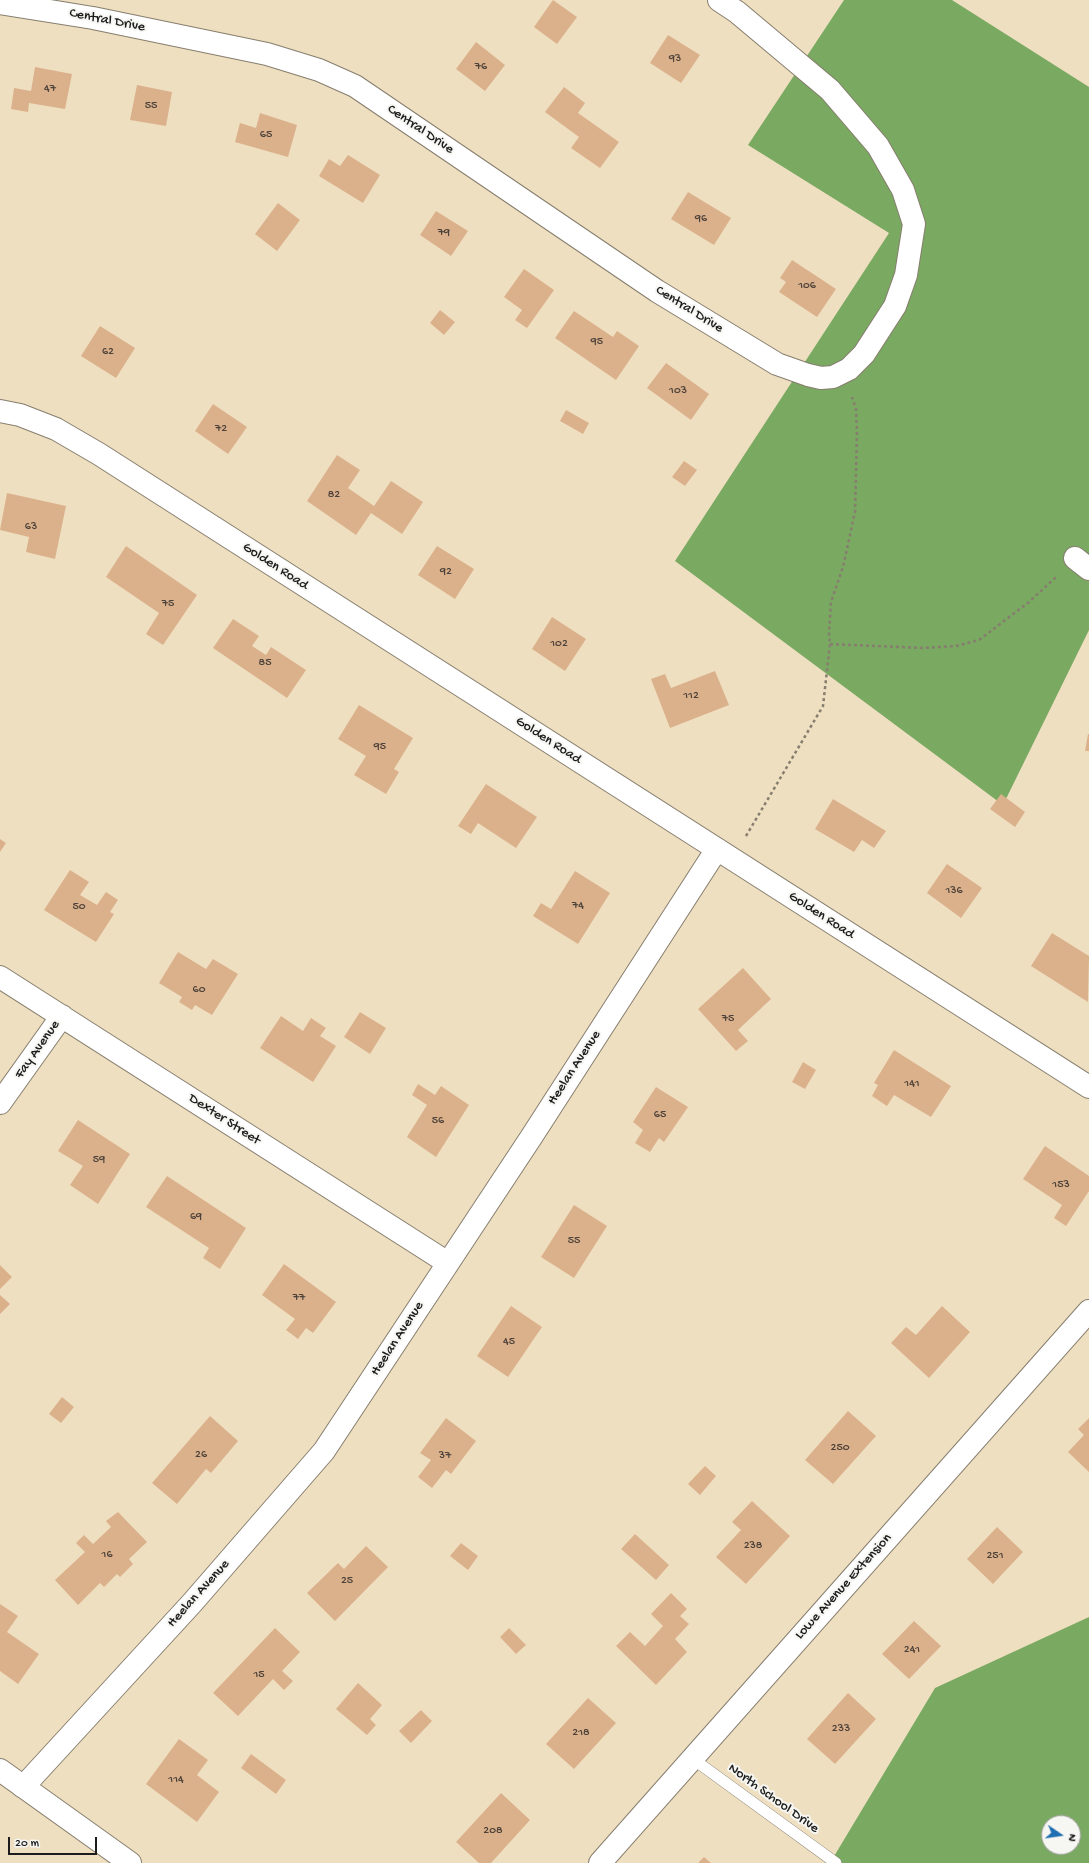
<!DOCTYPE html>
<style>
body{margin:0}
#map{position:relative;width:1089px;height:1863px;overflow:hidden;background:#efdfc1;font-family:"Gochi Hand",sans-serif}
canvas{display:block}
.north{position:absolute;left:1041px;top:1815px;width:40px;height:40px;box-sizing:border-box;background:#f6f6f2;border:1px solid #9f9f9c;border-radius:50%;rotate:103deg;font-size:11px;font-weight:700;line-height:16px;text-align:center;color:#1c1c1c}
.north::after{content:'';display:block;margin:auto;width:14px;height:18px;background:#1f6fb2;clip-path:polygon(50% 0,100% 100%,50% 72%,0 100%)}
.scale{position:absolute;left:8px;top:1837px;width:89px;height:18px;box-sizing:border-box;border:2px solid #1c1c1c;border-top:0;padding-left:5px;font-size:12px;line-height:14px;white-space:nowrap;color:#1c1c1c;-webkit-text-stroke:3px #f6f6f2;paint-order:stroke}
</style>
<div id="map">
<canvas width="1089" height="1863"></canvas>
<div class="north">N</div>
<div class="scale">20 m</div>
</div>
<script>
const ctx = document.querySelector('canvas').getContext('2d');
ctx.lineJoin = 'round';
function fillPath(path, color) {
  ctx.fillStyle = color;
  ctx.fill(path, 'evenodd');
}
function shape(rows) {
  const path = new Path2D();
  for (const r of rows) {
    path.moveTo(r[0], r[1]);
    for (let i = 2; i < r.length; i += 2) path.lineTo(r[i], r[i + 1]);
  }
  return path;
}
function stroke(path, color, width, dash) {
  ctx.strokeStyle = color;
  ctx.lineWidth = width;
  ctx.lineCap = dash ? 'butt' : 'round';
  ctx.setLineDash(dash || []);
  ctx.stroke(path);
}
function write(font, color, halo, rows, align = 'center') {
  ctx.font = font + ' "Gochi Hand",sans-serif';
  ctx.lineWidth = 4;
  ctx.setLineDash([]);
  ctx.textBaseline = 'middle';
  ctx.strokeStyle = halo;
  ctx.fillStyle = color;
  for (const [text, x, y, turn = 0] of rows) {
    ctx.save();
    ctx.translate(x, y);
    ctx.rotate((+turn || 0) * Math.PI / 180);
    ctx.textAlign = isNaN(turn) ? turn : align;
    if (halo) ctx.strokeText(text, 0, 0);
    ctx.fillText(text, 0, 0);
    ctx.restore();
  }
}
fillPath(shape([
 [844,0,952,0,1089,87,1089,630,1003,805,675,561,889,233,748,145],
 [1089,1617,1089,1863,830,1863,935,1688],
 [1049,1823,1073,1823,1073,1847,1049,1847]
]), '#7aa962');
fillPath(shape([
 [553,0,577,17,557,44,534,27],
 [668,35,700,55,681,83,650,63],
 [476,42,505,65,485,91,456,69],
 [35,67,72,74,65,109,29,103,28,112,11,109,14,88,31,91],
 [137,85,172,92,166,126,130,120],
 [564,87,585,103,578,113,619,142,600,168,571,148,579,137,545,112],
 [260,113,297,125,288,157,235,142,240,123,256,128],
 [348,155,380,175,363,203,319,176,329,159,340,166],
 [688,192,731,218,714,245,671,219],
 [278,203,300,220,277,251,255,234],
 [436,211,468,231,451,256,420,235],
 [792,260,836,289,817,317,779,292,786,282,780,278],
 [524,269,554,290,527,328,515,320,522,310,504,297],
 [440,310,455,322,444,335,430,323],
 [574,311,613,337,617,331,639,346,616,380,555,338],
 [100,326,135,348,116,378,81,356],
 [666,363,709,394,691,420,647,388],
 [213,404,247,427,228,454,195,431],
 [566,410,589,423,583,434,560,421],
 [337,455,360,470,348,488,374,506,391,481,423,502,402,534,371,513,356,535,307,501],
 [684,461,697,470,685,486,672,477],
 [7,493,66,506,55,559,26,552,29,537,0,530],
 [126,546,197,595,163,645,146,634,159,613,106,577],
 [437,546,474,569,455,599,418,575],
 [552,617,586,639,565,671,532,649],
 [233,619,259,636,252,646,266,655,271,647,306,670,287,698,213,648],
 [715,671,729,705,670,728,651,679,665,674,671,688],
 [359,705,413,738,394,769,399,772,386,794,354,775,366,756,338,739],
 [1088,734,1089,734,1089,751,1085,751],
 [486,784,537,817,516,848,478,823,471,834,458,826],
 [1001,794,1025,812,1015,827,990,809],
 [833,799,886,831,874,848,862,840,854,852,815,829],
 [0,839,6,843,0,852],
 [947,864,982,888,961,918,927,893],
 [70,870,89,882,80,895,97,905,106,892,118,900,110,912,114,914,96,942,44,910],
 [575,871,610,893,578,944,533,916,541,903,551,909],
 [1052,933,1089,956,1088,1002,1031,966],
 [178,952,206,969,213,959,238,974,212,1015,195,1005,192,1010,179,1002,182,997,159,983],
 [743,968,771,999,738,1030,748,1041,736,1051,698,1009],
 [360,1012,386,1028,370,1054,344,1037],
 [281,1016,303,1031,311,1018,326,1028,320,1036,336,1046,313,1082,260,1048],
 [894,1050,951,1086,931,1117,894,1095,887,1106,872,1096,878,1085,874,1083],
 [803,1062,816,1070,805,1089,792,1082],
 [418,1084,435,1095,441,1086,469,1105,436,1157,407,1137,427,1105,412,1095],
 [656,1087,688,1107,664,1142,659,1138,650,1152,635,1143,643,1130,633,1122],
 [78,1120,130,1154,98,1204,70,1185,83,1166,58,1151],
 [1045,1146,1089,1176,1089,1191,1066,1226,1054,1218,1062,1205,1023,1179],
 [167,1176,246,1228,220,1269,203,1258,209,1248,146,1207],
 [574,1205,607,1226,574,1278,541,1257],
 [284,1264,336,1302,313,1333,306,1328,298,1339,286,1330,295,1319,262,1295],
 [0,1265,12,1277,0,1289],
 [0,1295,10,1304,0,1314],
 [511,1306,542,1327,508,1377,477,1356],
 [942,1306,970,1332,929,1378,891,1343,906,1327,916,1335],
 [62,1397,74,1407,61,1423,49,1414],
 [848,1411,876,1436,833,1484,805,1460],
 [210,1416,238,1441,211,1473,206,1469,177,1504,152,1483],
 [446,1418,476,1441,451,1474,446,1470,432,1488,418,1477,431,1460,420,1453],
 [1089,1418,1089,1472,1068,1452,1084,1435,1078,1429],
 [705,1466,716,1476,700,1495,688,1484],
 [752,1501,790,1536,746,1584,716,1557,741,1530,732,1522],
 [118,1512,147,1542,129,1559,133,1564,120,1577,117,1574,104,1587,100,1583,78,1605,55,1580,85,1552,76,1543,84,1535,93,1544,111,1527,106,1521],
 [997,1527,1023,1552,993,1584,967,1559],
 [635,1534,669,1565,656,1580,621,1549],
 [461,1543,478,1556,468,1570,450,1556],
 [366,1546,388,1567,335,1621,307,1593,338,1563,344,1569],
 [671,1593,687,1609,680,1616,689,1624,675,1639,687,1652,656,1685,616,1646,630,1632,645,1646,663,1626,651,1614],
 [0,1604,18,1616,7,1632,39,1654,18,1684,0,1671],
 [914,1621,941,1646,909,1679,882,1654],
 [275,1628,300,1652,282,1671,293,1681,284,1690,273,1679,238,1716,213,1693],
 [509,1628,526,1645,516,1654,500,1637],
 [358,1683,382,1705,370,1719,376,1725,367,1735,336,1709],
 [848,1693,876,1719,835,1764,807,1739],
 [588,1698,616,1723,574,1769,546,1744],
 [421,1710,432,1721,411,1743,399,1731],
 [179,1739,208,1760,197,1775,219,1792,197,1822,146,1784],
 [251,1754,286,1780,276,1794,241,1768],
 [501,1793,530,1820,491,1863,479,1863,456,1842],
 [704,1857,711,1863,698,1863]
]), '#dbb18c');
const lane = shape([
 [693,1759,836,1863]
]);
const street = shape([
 [0,3,93,18,267,54,319,70,355,86,657,291,777,364,808,375,821,378,833,377,849,369,864,354,895,306,906,275,914,224,903,190,878,146,830,90,737,12,719,0],
 [0,411,20,415,56,429,99,454,1089,1087],
 [1075,558,1089,569],
 [0,977,448,1263],
 [0,1103,62,1016],
 [0,1770,130,1863],
 [23,1787,192,1603,324,1451,532,1136,717,849],
 [600,1863,1089,1311]
]);
stroke(lane, '#867e6e', 12);
stroke(street, '#867e6e', 24);
stroke(shape([
 [830,644,923,648,956,646,979,640,1029,602,1056,577],
 [746,836,823,706,830,644,829,634,831,602,843,567,855,512,857,433,856,409,852,397]
]), '#867e6e', 2.5, [3, 3]);
stroke(lane, '#fff', 11);
stroke(street, '#fff', 22);
write('12px', '#4c4138', null, [
 ["93",675,59],
 ["76",481,67],
 ["47",50,89],
 ["55",151,106],
 ["65",266,135],
 ["96",701,219],
 ["79",444,233],
 ["106",807,286],
 ["95",597,342],
 ["62",108,352],
 ["103",678,391],
 ["72",221,429],
 ["82",334,495],
 ["63",31,527],
 ["92",446,572],
 ["75",168,604],
 ["102",559,644],
 ["85",265,663],
 ["112",691,696],
 ["95",380,747],
 ["136",954,891],
 ["74",578,906],
 ["50",79,907],
 ["60",199,990],
 ["75",728,1019],
 ["141",912,1084],
 ["65",660,1115],
 ["56",438,1121],
 ["59",99,1160],
 ["153",1061,1185],
 ["69",196,1217],
 ["55",574,1241],
 ["77",299,1298],
 ["45",509,1342],
 ["250",840,1448],
 ["26",201,1455],
 ["37",445,1456],
 ["238",753,1546],
 ["16",107,1555],
 ["251",995,1556],
 ["25",347,1581],
 ["241",912,1650],
 ["15",259,1675],
 ["233",841,1729],
 ["218",581,1733],
 ["114",176,1780],
 ["208",493,1831]
]);
write('14px', '#1c1c1c', '#f6f6f2', [
 ["Central Drive",107,21,11],
 ["Central Drive",420,130,34],
 ["Central Drive",689,310,32],
 ["Golden Road",275,567,33],
 ["Golden Road",548,741,33],
 ["Golden Road",821,916,33],
 ["Fay Avenue",38,1050,-55],
 ["Heelan Avenue",575,1068,-57],
 ["Dexter Street",224,1120,33],
 ["Heelan Avenue",398,1339,-57],
 ["Lowe Avenue Extension",844,1587,-48],
 ["Heelan Avenue",199,1594,-48],
 ["North School Drive",773,1799,36]
]);
</script>
